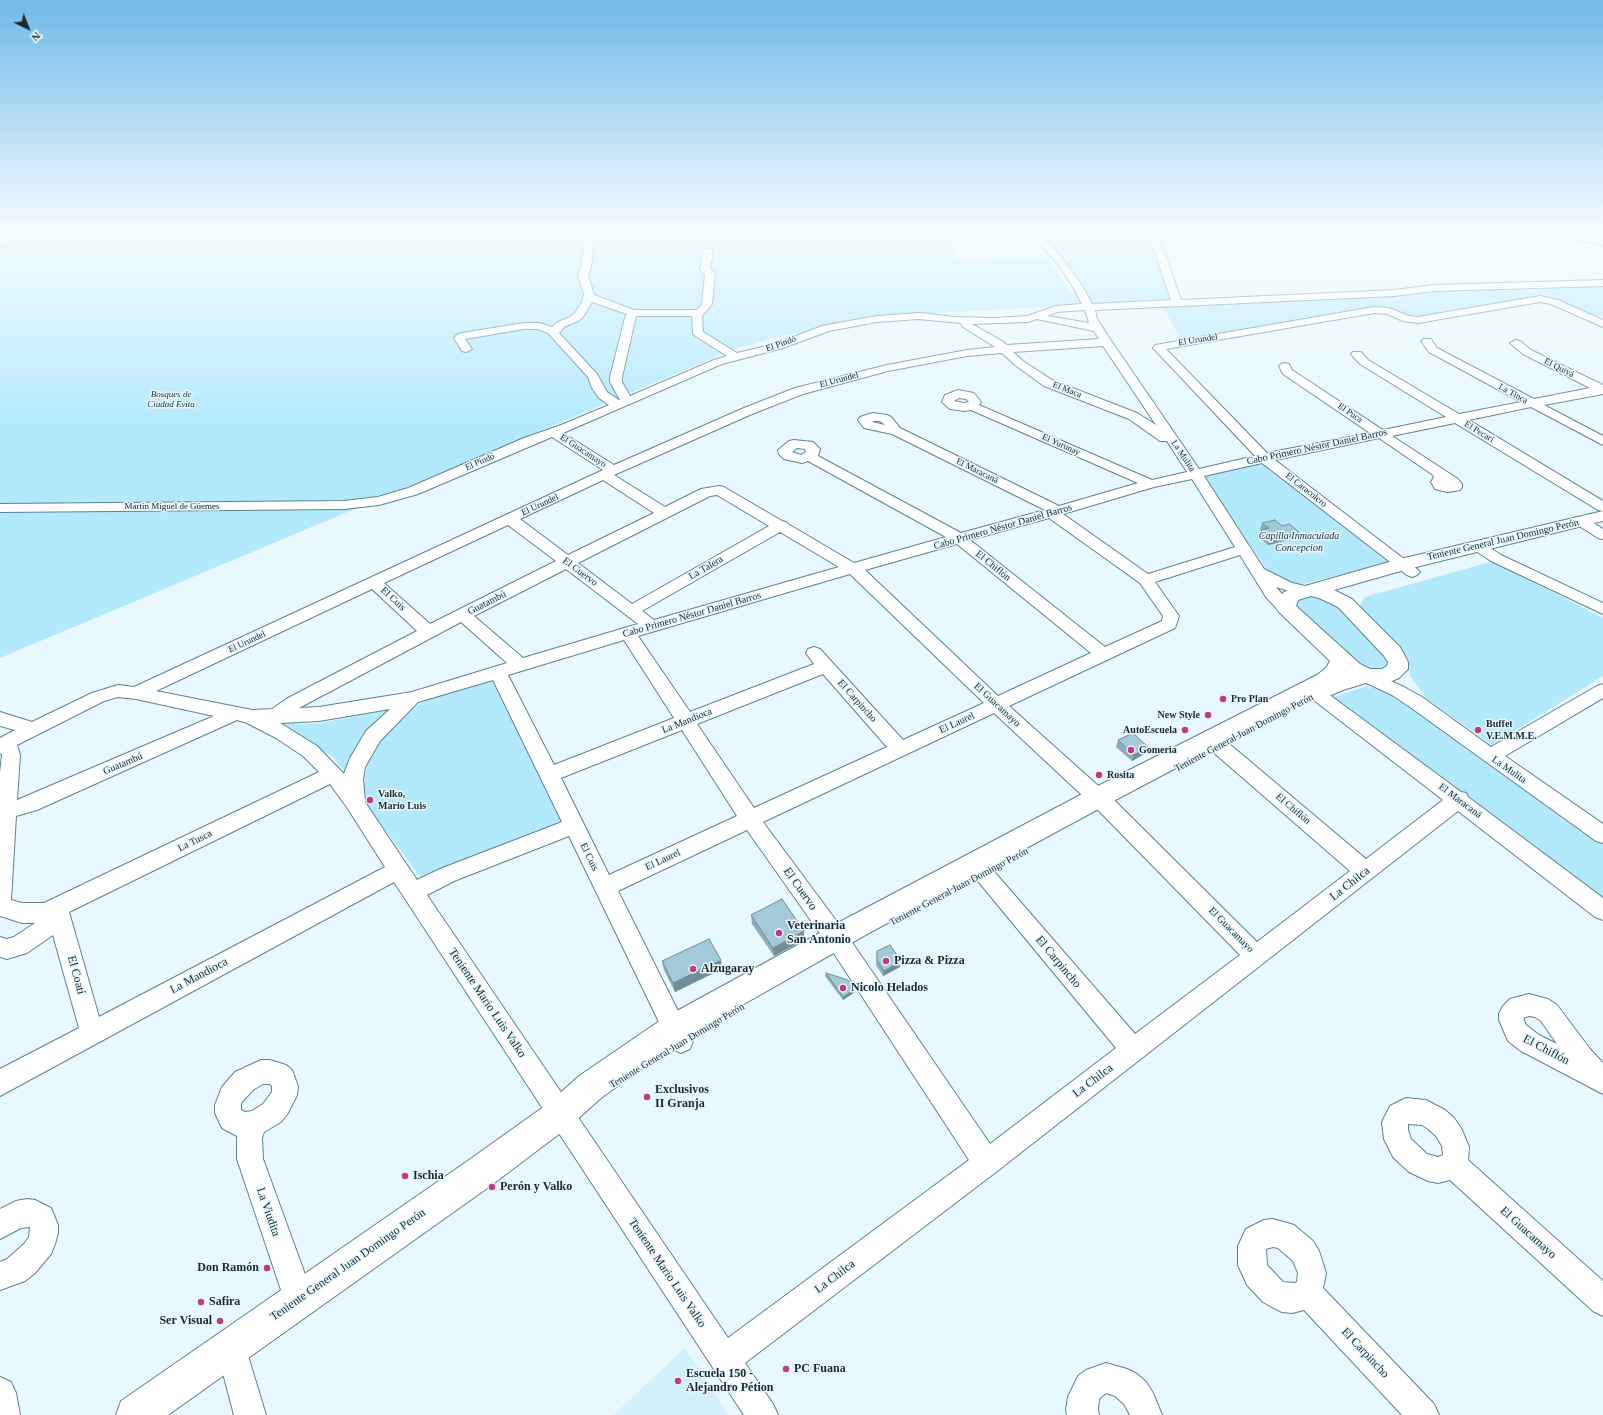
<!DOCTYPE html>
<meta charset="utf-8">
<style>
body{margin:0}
#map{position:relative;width:1603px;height:1415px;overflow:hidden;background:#e8f8fe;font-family:"Times New Roman",serif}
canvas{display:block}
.north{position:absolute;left:8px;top:8px;width:40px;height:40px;-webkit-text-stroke:3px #e8f8fe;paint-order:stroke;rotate:137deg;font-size:11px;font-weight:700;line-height:16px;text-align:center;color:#19292e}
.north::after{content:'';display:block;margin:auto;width:14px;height:18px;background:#19292e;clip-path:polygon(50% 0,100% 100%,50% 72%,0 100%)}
</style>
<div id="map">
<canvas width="1603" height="1415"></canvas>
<div class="north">N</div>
</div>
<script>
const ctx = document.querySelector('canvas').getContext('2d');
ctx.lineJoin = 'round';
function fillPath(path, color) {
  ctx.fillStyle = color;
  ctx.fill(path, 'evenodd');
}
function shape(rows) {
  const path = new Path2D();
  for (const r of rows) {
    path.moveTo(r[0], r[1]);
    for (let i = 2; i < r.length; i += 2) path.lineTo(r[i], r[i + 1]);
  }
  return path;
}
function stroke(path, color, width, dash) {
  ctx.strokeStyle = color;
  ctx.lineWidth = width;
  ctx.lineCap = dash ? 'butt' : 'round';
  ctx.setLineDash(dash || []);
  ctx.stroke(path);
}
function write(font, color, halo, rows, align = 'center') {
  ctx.font = font + ' "Times New Roman",serif';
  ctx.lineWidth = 3;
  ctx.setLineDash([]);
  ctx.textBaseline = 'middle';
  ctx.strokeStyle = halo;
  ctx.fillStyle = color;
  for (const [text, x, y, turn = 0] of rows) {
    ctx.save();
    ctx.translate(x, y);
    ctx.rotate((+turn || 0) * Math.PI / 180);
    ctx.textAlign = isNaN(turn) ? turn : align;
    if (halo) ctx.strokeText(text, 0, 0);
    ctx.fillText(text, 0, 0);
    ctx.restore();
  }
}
fillPath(shape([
 [685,1347,728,1415,614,1415]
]), '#d3f1fc');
fillPath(shape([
 [40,229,487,229,487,235,786,239,791,229,938,229,959,260,1048,257,1070,292,1087,291,1045,241,1034,232,1028,229,1146,231,1148,232,1171,299,874,317,782,336,735,349,0,658,0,250],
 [1603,284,1603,316,1601,316,1588,314,1549,298,1415,318,1377,307,1181,340,1162,305],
 [1261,464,1269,467,1385,557,1387,561,1385,564,1303,584,1286,582,1267,570,1207,481,1206,477,1210,474],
 [1490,562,1498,564,1603,618,1603,676,1492,745,1427,699,1410,676,1409,660,1359,607,1365,597],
 [1310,594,1333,600,1392,664,1387,670,1362,669,1296,609,1296,603,1299,598],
 [492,681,562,821,421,878,367,805,363,789,368,759,384,733,405,714,426,700],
 [1367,686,1397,695,1603,842,1603,900,1331,698],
 [394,709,369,728,353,750,346,774,333,757,280,726,283,723,315,724]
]), '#b3e9fc');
const minor = shape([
 [606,229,628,229,624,232,597,236,594,239,591,267,588,275,594,295,634,310,697,310,702,304,705,275,700,269,703,251,705,249,711,249,713,251,710,268,715,274,712,304,702,316,703,332,737,353,775,344,822,326,877,316,919,313,956,317,994,318,1027,316,1056,306,1082,304,1073,287,1057,263,1037,241,1014,229,1027,229,1043,237,1063,259,1083,287,1092,304,1171,300,1147,229,1156,229,1181,300,1394,290,1434,285,1603,280,1603,286,1434,291,1394,296,1095,310,1097,319,1112,342,1199,469,1255,456,1155,350,1153,348,1155,345,1374,307,1389,308,1409,316,1418,317,1540,296,1558,300,1603,320,1603,327,1551,304,1540,302,1418,323,1403,321,1387,314,1374,313,1166,349,1267,453,1370,433,1283,374,1279,366,1281,364,1285,363,1289,364,1292,370,1383,430,1446,417,1360,364,1351,354,1353,352,1361,352,1368,360,1459,414,1521,402,1429,352,1421,341,1423,339,1431,339,1437,348,1534,399,1590,388,1523,354,1510,343,1516,340,1520,341,1531,350,1603,385,1603,394,1544,405,1603,436,1603,445,1531,407,1469,420,1603,501,1603,511,1598,510,1455,423,1392,436,1458,479,1462,484,1462,487,1460,490,1455,491,1447,492,1435,489,1431,482,1434,477,1433,475,1379,438,1275,460,1417,569,1420,572,1417,575,1412,577,1407,575,1262,463,1204,476,1264,569,1292,583,1310,587,1312,591,1310,595,1304,596,1276,587,1294,608,1292,612,1286,613,1280,612,1266,597,1240,555,1155,582,1179,616,1175,628,1009,706,1114,800,1257,942,1350,871,1213,752,1211,747,1213,742,1220,740,1227,742,1366,859,1443,800,1311,698,1308,694,1311,690,1317,688,1323,690,1461,792,1466,793,1468,797,1603,898,1603,920,1595,917,1458,811,996,1172,745,1363,773,1404,778,1415,744,1415,394,882,0,1096,0,1069,79,1028,53,935,27,953,7,959,0,957,0,937,7,939,14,937,35,923,22,923,0,916,0,773,2,755,0,753,0,738,15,730,0,726,0,712,32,722,92,693,118,685,134,687,603,470,552,437,418,494,379,505,344,509,0,512,0,504,344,501,378,497,408,488,524,438,561,425,609,405,599,398,592,388,588,377,548,333,538,329,524,329,465,339,472,349,466,352,462,351,454,338,458,334,462,333,524,323,539,323,552,327,556,323,570,317,575,313,582,302,584,294,578,275,581,267,585,238,591,232,606,229],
 [592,302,627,314,625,318,610,377,610,382,620,400,619,400,607,392,597,374,559,333,564,327,578,321,583,317,592,302],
 [1085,310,1089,323,1047,316,1057,312,1085,310],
 [636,316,692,316,693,333,694,335,727,356,714,360,630,396,622,382,622,377,636,316],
 [919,319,961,323,963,327,995,347,967,350,887,365,795,388,744,408,614,465,563,433,722,364,783,348,829,331,877,322,919,319],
 [1037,319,1094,331,1099,339,1007,345,1002,341,972,324,1028,322,1037,319],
 [1103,346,1156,425,1137,413,1052,380,1023,361,1013,352,1103,346],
 [1002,353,1015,365,1044,386,1129,419,1160,441,1167,441,1187,472,1152,480,979,405,981,402,974,393,958,390,945,395,942,402,950,409,964,411,971,410,1138,483,1059,506,900,428,891,417,887,415,873,413,869,414,860,417,858,420,864,428,892,434,1045,510,961,533,818,456,820,449,813,442,794,440,789,441,778,450,779,454,784,459,802,463,808,461,946,537,854,563,788,524,786,522,782,521,724,487,719,486,701,489,665,507,614,475,752,414,803,394,888,371,967,356,1002,353],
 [959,398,966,399,969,402,964,403,954,401,959,398],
 [874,421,880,421,885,425,872,422,874,421],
 [797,448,805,449,806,452,801,455,792,452,797,448],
 [1192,479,1235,547,1148,574,1063,514,1154,487,1192,479],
 [603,480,654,513,568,555,520,519,603,480],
 [717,495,769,526,632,604,578,563,710,496,717,495],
 [1049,518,1140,583,1163,616,1162,621,1105,647,970,540,1049,518],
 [508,525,556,561,430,624,384,583,508,525],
 [780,532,839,567,654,620,642,611,780,532],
 [957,544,1091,653,998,696,865,570,957,544],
 [566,569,638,624,523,658,474,616,566,569],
 [850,574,984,703,903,740,820,649,814,647,808,649,806,653,814,664,690,712,638,636,850,574],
 [372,589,417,631,288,698,272,709,252,710,156,691,372,589],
 [461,622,507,663,412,692,319,707,299,708,461,622],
 [624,640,674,718,554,765,508,675,624,640],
 [823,674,887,747,754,808,697,724,823,674],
 [493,680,562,822,440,869,417,880,365,802,363,779,365,767,380,741,418,702,493,680],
 [118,697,136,699,214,716,17,800,20,755,17,745,104,701,118,697],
 [390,709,366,731,350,758,344,774,317,746,280,723,319,721,390,709],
 [994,713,1100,812,1240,955,1135,1034,991,868,984,865,977,868,973,874,977,880,1116,1048,990,1144,849,938,763,822,994,713],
 [237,720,247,723,276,738,303,756,319,772,44,903,22,903,11,900,16,816,37,810,237,720],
 [682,730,737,816,609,875,561,778,682,730],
 [330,784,348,809,385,867,99,1017,69,912,330,784],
 [747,830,833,952,969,1160,728,1338,427,895,454,881,569,836,672,1049,681,1053,690,1049,693,1041,618,891,747,830],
 [1530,229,1550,229,1603,239,1603,245,1534,232,1530,229],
 [1581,517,1586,518,1603,529,1603,539,1598,538,1576,524,1574,521,1576,518,1581,517],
 [1478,542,1483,543,1501,555,1603,603,1603,614,1491,561,1473,549,1471,546,1473,543,1478,542],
 [1366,670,1404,687,1422,697,1491,747,1597,686,1603,684,1603,698,1505,756,1603,824,1603,843,1596,841,1410,707,1392,695,1360,680,1357,676,1360,672,1366,670],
 [1529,994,1548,999,1557,1005,1590,1049,1603,1063,1603,1094,1521,1051,1508,1041,1499,1020,1499,1014,1503,1006,1510,999,1529,994],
 [1529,1016,1535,1017,1541,1021,1557,1044,1539,1035,1526,1025,1523,1018,1529,1016],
 [261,1060,270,1060,286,1065,292,1070,298,1086,297,1095,288,1113,281,1122,264,1132,262,1138,263,1159,314,1299,309,1309,299,1314,289,1309,284,1299,237,1159,237,1136,222,1128,215,1113,215,1105,222,1087,235,1072,261,1060],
 [263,1084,270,1084,272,1086,272,1092,263,1104,252,1111,245,1112,241,1110,241,1103,253,1090,263,1084],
 [1406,1098,1426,1100,1445,1110,1454,1118,1461,1128,1469,1147,1468,1160,1603,1281,1603,1316,1593,1311,1450,1180,1438,1183,1428,1181,1409,1172,1393,1157,1384,1139,1382,1122,1390,1106,1406,1098],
 [1408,1124,1422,1125,1427,1128,1436,1136,1442,1146,1443,1155,1438,1157,1427,1154,1411,1139,1408,1130,1408,1124],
 [27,1199,35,1200,51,1208,58,1225,58,1233,55,1244,51,1254,35,1273,25,1281,0,1290,0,1262,7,1259,24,1244,29,1237,30,1227,21,1228,0,1239,0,1209,16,1201,27,1199],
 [1273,1219,1294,1225,1313,1241,1319,1251,1326,1273,1323,1288,1434,1404,1439,1415,1402,1415,1304,1310,1292,1313,1282,1312,1272,1307,1263,1302,1247,1285,1238,1265,1238,1246,1246,1229,1264,1220,1273,1219],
 [1273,1247,1278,1248,1293,1261,1298,1273,1297,1282,1295,1283,1283,1282,1267,1265,1266,1249,1273,1247],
 [231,1332,242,1336,266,1415,234,1415,216,1347,220,1336,231,1332],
 [1106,1363,1127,1369,1137,1374,1146,1382,1153,1393,1162,1415,1130,1415,1124,1404,1115,1396,1106,1393,1099,1399,1098,1410,1099,1415,1067,1415,1066,1410,1068,1397,1078,1376,1086,1370,1106,1363],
 [0,1377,11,1382,16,1393,20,1415,0,1415,0,1377]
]);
const major = shape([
 [22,229,36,229,0,248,0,241,22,229],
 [1603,511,1603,521,1408,569,1334,590,1352,599,1400,647,1408,662,1408,669,1399,678,1385,684,1366,683,1343,690,1320,700,1312,696,1106,805,869,933,684,1038,601,1098,571,1125,493,1184,168,1415,116,1415,121,1401,469,1160,549,1103,579,1076,664,1018,849,917,1088,791,1317,675,1326,668,1330,661,1279,612,1276,608,1277,601,1284,592,1396,560,1603,511],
 [1311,596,1319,598,1338,607,1384,656,1388,662,1387,666,1382,669,1370,669,1360,664,1296,606,1298,600,1311,596]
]);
stroke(minor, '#5d8290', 2);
stroke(major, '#5d8290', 2);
fillPath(minor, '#fff');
fillPath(major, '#fff');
fillPath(shape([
 [1262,523,1296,538,1268,545,1258,536,1261,530,1260,529],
 [1118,740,1148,747,1146,753,1132,761,1116,747],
 [751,915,804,940,774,956,752,924],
 [877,951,901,961,900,967,883,976,876,965],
 [662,961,722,969,675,992,664,970],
 [826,973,855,989,855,992,843,1000,825,976]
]), '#8caebb');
fillPath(shape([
 [1299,532,1296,538,1268,545,1271,539],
 [1148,747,1146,753,1132,761,1134,755],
 [804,931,804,940,774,956,773,948],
 [721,960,722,969,675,992,673,983],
 [901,961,900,967,883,976,884,971],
 [855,989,855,992,843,1000,843,997]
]), '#728d98');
const building = shape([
 [1275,520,1282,526,1289,524,1299,532,1271,539,1261,530,1269,528,1262,523,1275,520],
 [1133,733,1148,747,1134,755,1118,740,1133,733],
 [782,899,804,931,773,948,751,915,782,899],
 [709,939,721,960,673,983,662,961,709,939],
 [890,945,901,961,884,971,877,960,877,951,890,945],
 [826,973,848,980,855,989,843,997,826,973]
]);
fillPath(building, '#a3cad9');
stroke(building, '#728d98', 1);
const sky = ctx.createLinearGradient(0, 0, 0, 427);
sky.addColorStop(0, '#6ebae8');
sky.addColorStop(0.54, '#f5fcff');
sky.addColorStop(1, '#f5fcff00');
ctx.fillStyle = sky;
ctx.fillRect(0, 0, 1603, 427);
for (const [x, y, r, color] of [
 [1223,699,4,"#c03c80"],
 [1208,715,4,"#c03c80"],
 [1185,730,4,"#c03c80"],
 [1478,730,4,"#c03c80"],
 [1131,750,4,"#c03c80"],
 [1099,775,4,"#c03c80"],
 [370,800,4,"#c03c80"],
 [779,933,4,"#c03c80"],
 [886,961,4,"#c03c80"],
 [693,969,4,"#c03c80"],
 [843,988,4,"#c03c80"],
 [647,1097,4,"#c03c80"],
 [405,1176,4,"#c03c80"],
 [492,1187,4,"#c03c80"],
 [267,1268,4,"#c03c80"],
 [201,1302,4,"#c03c80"],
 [220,1321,4,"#c03c80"],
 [786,1369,4,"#c03c80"],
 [678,1381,4,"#c03c80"]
]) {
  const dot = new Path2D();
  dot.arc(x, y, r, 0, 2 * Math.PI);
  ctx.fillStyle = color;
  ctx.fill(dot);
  stroke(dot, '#e8f8fe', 1.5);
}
write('9px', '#19292e', '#e8f8fe', [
 ["El Urundel",1198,340,-9],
 ["El Pindó",781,344,-20],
 ["El Quiyá",1559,368,27],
 ["El Urundel",839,380,-15],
 ["El Maca",1067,390,21],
 ["La Tinca",1513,394,29],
 ["El Puca",1350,413,34],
 ["El Pecarí",1479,432,31],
 ["El Yurunay",1061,445,24],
 ["El Guacamayo",583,451,33],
 ["La Mulita",1183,456,56],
 ["El Pindó",480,462,-24],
 ["El Maracaná",977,471,26],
 ["El Caracolero",1306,490,38],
 ["El Urundel",540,505,-25],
 ["Martín Miguel de Güemes",172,507],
 ["El Urundel",247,642,-25]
]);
write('italic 9px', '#192c33', '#e8f8fe', [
 ["Bosques de",171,395],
 ["Ciudad Evita",171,405]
]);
write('10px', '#19292e', '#e8f8fe', [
 ["Cabo Primero Néstor Daniel Barros",1317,447,-12],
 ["Cabo Primero Néstor Daniel Barros",1003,527,-16],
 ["Teniente General Juan Domingo Perón",1503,540,-13],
 ["El Chiflón",993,566,39],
 ["La Talera",706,568,-30],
 ["El Cuervo",580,572,37],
 ["El Cuis",393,599,43],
 ["Guatambú",487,603,-27],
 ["Cabo Primero Néstor Daniel Barros",692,615,-16],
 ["El Carpincho",857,701,48],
 ["El Guacamayo",997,705,43],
 ["La Mandioca",687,721,-22],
 ["El Laurel",957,723,-25],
 ["Teniente General Juan Domingo Perón",1244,733,-28],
 ["Guatambú",123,764,-23],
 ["La Mulita",1509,770,35],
 ["El Maracaná",1460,801,37],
 ["El Chiflón",1293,809,40],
 ["La Tusca",195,841,-26],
 ["El Cuis",589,857,64],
 ["El Laurel",663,860,-25],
 ["Teniente General Juan Domingo Perón",959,887,-28],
 ["El Guacamayo",1231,930,45],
 ["Teniente General Juan Domingo Perón",677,1046,-31]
]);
write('italic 10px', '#192c33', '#e8f8fe', [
 ["Capilla Inmaculada",1299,536],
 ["Concepcion",1299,548]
]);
write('bold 10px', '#19292e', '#e8f8fe', [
 ["Pro Plan",1231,699],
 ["New Style",1200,715,"right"],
 ["Buffet",1486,724],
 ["V.E.M.M.E.",1486,736],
 ["AutoEscuela",1177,730,"right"],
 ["Gomeria",1139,750],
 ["Rosita",1107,775],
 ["Valko,",378,794],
 ["Mario Luis",378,806]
], 'left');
write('12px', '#19292e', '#e8f8fe', [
 ["La Chilca",1350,884,-38],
 ["El Cuervo",800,889,55],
 ["El Carpincho",1058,962,50],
 ["El Coatí",76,975,75],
 ["La Mandioca",199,976,-28],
 ["Teniente Mario Luis Valko",487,1003,56],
 ["El Chiflón",1546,1050,28],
 ["La Chilca",1093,1081,-37],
 ["La Viudita",268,1212,71],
 ["El Guacamayo",1528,1233,42],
 ["Teniente General Juan Domingo Perón",348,1265,-35],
 ["Teniente Mario Luis Valko",667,1273,56],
 ["La Chilca",835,1277,-37],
 ["El Carpincho",1365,1353,47]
]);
write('bold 12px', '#19292e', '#e8f8fe', [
 ["Veterinaria",787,926],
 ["San Antonio",787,940],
 ["Pizza & Pizza",894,961],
 ["Alzugaray",701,969],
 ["Nicolo Helados",851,988],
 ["Exclusivos",655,1090],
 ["II Granja",655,1104],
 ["Ischia",413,1176],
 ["Perón y Valko",500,1187],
 ["Don Ramón",259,1268,"right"],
 ["Safira",209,1302],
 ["Ser Visual",212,1321,"right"],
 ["PC Fuana",794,1369],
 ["Escuela 150 -",686,1374],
 ["Alejandro Pétion",686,1388]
], 'left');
</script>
